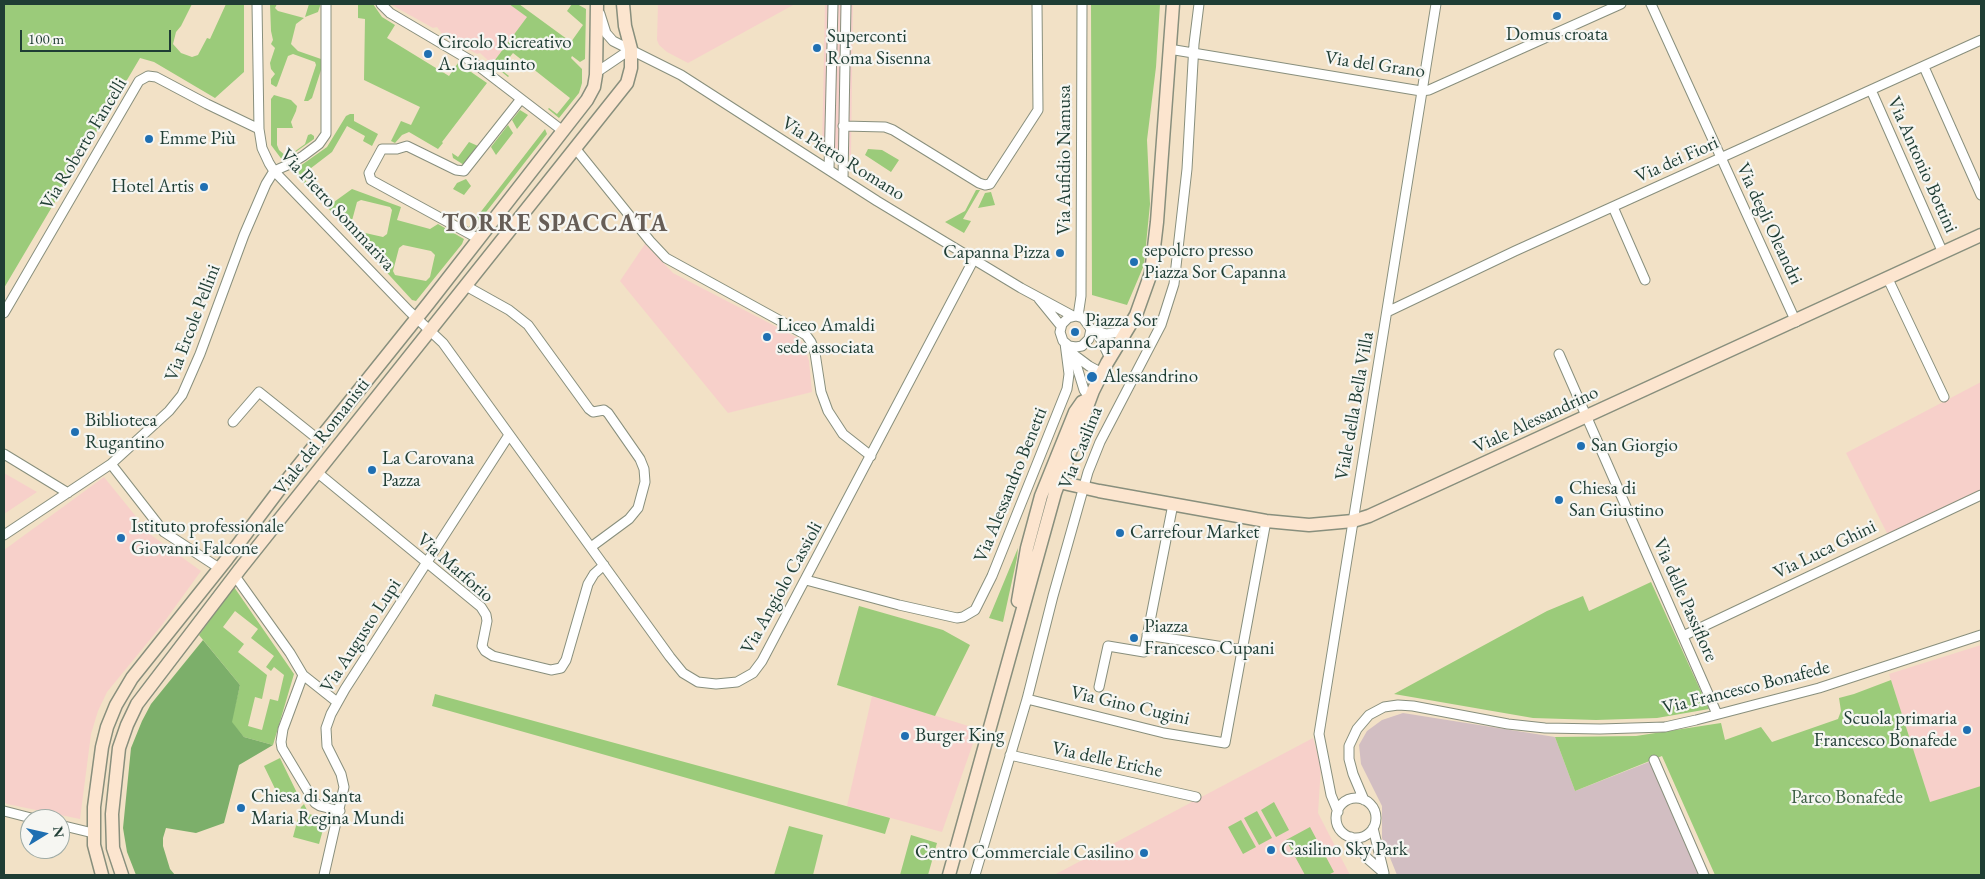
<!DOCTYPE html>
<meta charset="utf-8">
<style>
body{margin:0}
#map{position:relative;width:1985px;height:879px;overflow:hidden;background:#f2e1c6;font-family:"EB Garamond",serif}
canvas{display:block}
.frame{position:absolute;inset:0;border:5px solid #1f3d34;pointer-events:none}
.north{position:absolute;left:20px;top:809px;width:50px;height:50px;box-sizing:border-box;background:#f6f6f2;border:1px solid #a0aca6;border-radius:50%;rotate:81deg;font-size:14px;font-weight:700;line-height:20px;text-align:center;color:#1f3d34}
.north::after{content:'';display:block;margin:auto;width:18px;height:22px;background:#1f6fb2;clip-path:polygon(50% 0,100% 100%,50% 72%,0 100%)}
.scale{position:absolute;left:20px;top:30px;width:151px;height:22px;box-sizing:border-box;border:2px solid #1f3d34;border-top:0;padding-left:6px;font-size:15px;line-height:18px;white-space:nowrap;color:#1f3d34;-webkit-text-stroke:4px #f6f6f2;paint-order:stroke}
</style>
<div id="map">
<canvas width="1985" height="879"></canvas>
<div class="frame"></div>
<div class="north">N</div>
<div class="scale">100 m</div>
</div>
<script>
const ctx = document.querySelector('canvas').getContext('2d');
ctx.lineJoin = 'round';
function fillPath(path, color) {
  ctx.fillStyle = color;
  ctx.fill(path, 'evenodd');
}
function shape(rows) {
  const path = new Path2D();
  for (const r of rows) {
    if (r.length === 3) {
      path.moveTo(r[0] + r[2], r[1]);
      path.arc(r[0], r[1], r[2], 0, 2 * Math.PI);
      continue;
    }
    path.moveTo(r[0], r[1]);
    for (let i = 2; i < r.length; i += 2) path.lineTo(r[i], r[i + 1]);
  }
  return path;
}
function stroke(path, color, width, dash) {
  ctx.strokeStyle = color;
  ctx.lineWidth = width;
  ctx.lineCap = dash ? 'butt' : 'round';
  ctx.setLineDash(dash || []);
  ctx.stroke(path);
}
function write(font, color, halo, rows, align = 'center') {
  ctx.font = font + ' "EB Garamond",serif';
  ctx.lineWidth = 4.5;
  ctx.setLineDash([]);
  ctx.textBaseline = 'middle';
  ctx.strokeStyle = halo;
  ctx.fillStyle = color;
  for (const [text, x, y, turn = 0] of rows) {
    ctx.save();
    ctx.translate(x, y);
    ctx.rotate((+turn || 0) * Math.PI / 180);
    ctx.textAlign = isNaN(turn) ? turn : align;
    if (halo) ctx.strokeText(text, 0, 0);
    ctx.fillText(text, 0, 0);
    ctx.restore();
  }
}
fillPath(shape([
 [390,4,509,4,528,17,492,64,480,53,477,54,443,35,437,27,433,28],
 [658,4,795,4,688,63,667,52,659,45,657,40],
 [825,4,853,4,851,156,822,151],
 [645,244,673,273,798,338,803,343,809,361,812,392,728,413,620,281],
 [1981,382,1981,494,1889,537,1846,453],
 [4,473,37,492,4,514],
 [104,477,151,535,201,571,162,625,107,692,98,711,91,734,80,819,7,804,4,802,4,550],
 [1981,645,1981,786,1930,803,1889,674],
 [872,696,978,729,942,832,847,806],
 [1313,738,1321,766,1318,813,1350,875,1054,875]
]), '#f7d0ca');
fillPath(shape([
 [1403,713,1555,737,1575,791,1654,760,1704,875,1397,875,1382,838,1382,806,1361,764,1359,745,1367,731,1382,720]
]), '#d2bec2');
fillPath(shape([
 [4,4,192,4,181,26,176,32,173,44,181,53,192,57,198,55,207,38,210,39,226,4,244,4,244,72,215,98,154,62,140,58,4,288],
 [270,4,277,4,275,8,278,11,304,18,296,24,291,44,298,51,321,59,321,70,312,98,308,101,304,101,316,65,315,62,293,54,288,56,277,86,276,87,271,84,271,79,275,74,271,69,270,63,275,48,271,44,273,40,271,31],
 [309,4,320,4,320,6,318,12,305,17],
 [358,4,373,4,382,17,395,25,387,38,449,76,458,63,487,83,442,142,443,143,438,149,409,132,402,135,395,143,391,141,401,121,411,125,420,107,364,80,365,19,358,18],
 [509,4,519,4,571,42,583,25,567,11,572,4,577,4,586,9,585,59,580,62,572,56,571,58,582,69,582,83,579,93,559,118,548,109,549,108,557,114,570,98,513,53,500,69,509,76,508,77,492,64,527,17],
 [1091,4,1160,4,1156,67,1147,140,1150,204,1144,265,1127,305,1092,295],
 [274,95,291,100,297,106,296,111,291,122,293,128,277,128,277,145,279,150,287,157,305,144,308,135,311,134,314,136,314,139,283,161,271,145,271,99],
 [520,110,528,115,517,129,512,120],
 [350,114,354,114,354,121,378,134,372,146,363,141,365,136,347,126,332,152,302,175,313,193,293,171,327,147,346,116],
 [508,125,513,133,496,155,491,147],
 [545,129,547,134,476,225,473,228,469,227],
 [469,142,478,146,464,165,453,158,452,153,458,157],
 [868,149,882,150,899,160,891,172,865,155],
 [466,179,471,186,464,195,453,189,457,183],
 [352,189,401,207,397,220,430,229,438,224,464,239,462,244,416,301,412,300,327,207],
 [361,200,390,207,392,210,387,234,383,237,352,230,350,228,357,202],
 [403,245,431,251,435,255,430,277,426,281,395,275,393,271,399,248],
 [976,190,980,190,963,219,971,221,964,233,945,222,965,211],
 [991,192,995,205,978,208,985,193],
 [1018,548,1017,558,1003,622,989,618],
 [1651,582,1709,709,1657,718,1596,720,1533,718,1394,694,1547,611,1583,596,1589,611],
 [234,587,294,674,273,745,244,737,231,722,240,685,199,635],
 [235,611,258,629,251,638,274,656,266,667,271,671,274,667,284,675,278,701,270,699,262,730,248,726,255,697,262,699,267,675,238,652,244,644,223,627],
 [859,606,943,630,970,645,935,716,837,685],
 [1891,680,1930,802,1981,786,1981,875,1715,875,1662,756,1575,791,1555,737,1636,736,1721,723,1725,740,1761,727,1772,742,1838,719,1841,711,1839,698,1854,694],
 [435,694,890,818,885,834,432,706],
 [280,758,297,793,281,801,264,766],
 [1274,802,1289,830,1276,837,1261,810],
 [304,804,309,814,326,819,319,844,293,837,301,807],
 [1257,811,1272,838,1259,845,1244,818],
 [1241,820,1256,847,1243,854,1228,827],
 [789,826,823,835,813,875,774,875],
 [1310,827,1334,872,1328,875,1305,875,1286,840],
 [911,835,937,843,928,875,900,875]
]), '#9bcb7a');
fillPath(shape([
 [203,640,240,685,232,722,244,737,273,745,239,765,224,823,196,833,166,828,163,838,163,846,170,869,175,875,136,875,127,852,123,828,131,748,142,721,151,704]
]), '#7caf6a');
const street = shape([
 [257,4,259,129,262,148,269,163,274,171,409,311,443,343,670,657,683,673,698,682,716,684,737,682,753,673,762,661,974,259],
 [381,4,390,13,473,62,563,131],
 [1651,4,1796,322],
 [600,14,606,33,613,41,681,75,877,201,1021,288,1073,316],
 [1169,49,1421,91,1429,90,1621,4],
 [1924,67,1981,195],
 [597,72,631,49],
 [1871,90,1943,253],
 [843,126,885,127,893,130,979,183,985,185,990,184,1038,110,1037,4],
 [575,148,650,241,666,258,806,335,811,342,815,353,821,392,828,411,843,434,871,456],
 [829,169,833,4],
 [843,179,846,4],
 [1613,207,1645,280],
 [479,239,371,180,369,173,382,149,397,149,407,146,456,170,464,171,521,99],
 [1888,279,1944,397],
 [466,286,509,310,528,325,589,409,593,412,604,410,608,413,640,459,644,469,645,482,638,508,629,519,591,547],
 [1039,299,1061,326],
 [1387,312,1515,251,1981,40],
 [4,313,139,81,148,76,156,77,207,104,259,129],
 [1078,316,1081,296,1082,4],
 [1091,329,1106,334,1127,331],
 [1097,332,1110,358],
 [1069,346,1076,347,1082,346,1089,339,1091,329,1083,318,1076,316,1068,318,1062,324,1060,332,1063,341,1069,346,1073,354,1084,390,1090,398],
 [1073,354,1089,366,1102,373],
 [1559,354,1717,714],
 [233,422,259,392,319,440],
 [4,454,68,493],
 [111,464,164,532,219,568],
 [318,473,481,607,486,615,487,621,482,646,485,651,493,656,551,670,561,668,566,660,588,584,594,574,604,565],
 [4,535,111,464,169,411,182,395,200,354,244,235,266,184,274,171,290,164,303,156,319,144,326,134,326,4],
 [235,576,290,653,303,675,337,702],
 [806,580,899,605,957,618,963,617,975,610,992,576,1067,389,1069,374,1065,343],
 [1147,635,1243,650],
 [1683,636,1981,495],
 [303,675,283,729,281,742,282,748,315,803,320,806,340,811],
 [1099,687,1108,646,1144,652,1173,504],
 [1027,699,1164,733,1225,743,1266,521],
 [1010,755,1196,797],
 [1654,760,1704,875],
 [1356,818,20],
 [1364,800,1353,774,1349,759,1349,746,1357,729,1369,715,1384,707,1398,705,1413,706,1508,724,1545,728,1600,729,1665,727,1696,720,1819,688,1981,635],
 [4,811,35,819],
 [1338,812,1331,795,1319,734,1436,4],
 [60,825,93,833],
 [1373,828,1384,873],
 [1351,837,1368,859,1384,873],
 [324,875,344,787,341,774,327,746,326,728,331,714,345,689,509,435],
 [975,875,1027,699,1053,596,1088,472,1100,442,1161,325,1174,284,1187,169,1194,44,1199,4]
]);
const secondary = shape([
 [1059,482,1099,491,1266,521,1309,525,1353,521,1369,516,1981,235],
 [1018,601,1027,548,1041,496,1075,412,1082,402,1088,399],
 [102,875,94,845,94,807,102,747,107,727,116,705,132,678,227,559,279,490,428,304,587,100,594,87,596,75,597,4],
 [122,875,113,848,112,814,119,748,127,725,137,704,240,569,627,83,631,68,631,49,625,26,623,4],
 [949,875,1055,493,1093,391,1107,363,1136,315,1151,273,1157,222,1173,4]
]);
stroke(street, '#888f7d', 11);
stroke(secondary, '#888f7d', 15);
stroke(street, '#fff', 9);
stroke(secondary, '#fce5cf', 12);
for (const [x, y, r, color] of [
 [1557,16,5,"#1f6fb2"],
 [817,48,5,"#1f6fb2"],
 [428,54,5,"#1f6fb2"],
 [149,139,5,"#1f6fb2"],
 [204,187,5,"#1f6fb2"],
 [1060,253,5,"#1f6fb2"],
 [1134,262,5,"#1f6fb2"],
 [1075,332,5,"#1f6fb2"],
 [767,337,5,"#1f6fb2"],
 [1092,377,6,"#1f6fb2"],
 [75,432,5,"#1f6fb2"],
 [1581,446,5,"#1f6fb2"],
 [372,470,5,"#1f6fb2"],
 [1559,500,5,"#1f6fb2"],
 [1120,533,5,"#1f6fb2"],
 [121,538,5,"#1f6fb2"],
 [1134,638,5,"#1f6fb2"],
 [1967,730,5,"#1f6fb2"],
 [905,736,5,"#1f6fb2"],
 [241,808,5,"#1f6fb2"],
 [1271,850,5,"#1f6fb2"],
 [1144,853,5,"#1f6fb2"]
]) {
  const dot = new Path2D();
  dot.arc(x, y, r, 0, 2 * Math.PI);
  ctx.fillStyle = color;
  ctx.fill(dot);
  stroke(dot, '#f6f6f2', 2);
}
write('19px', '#1f3d34', '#f6f6f2', [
 ["Domus croata",1557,35,"center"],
 ["Superconti",827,37],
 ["Roma Sisenna",827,59],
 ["Circolo Ricreativo",438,43],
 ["A. Giaquinto",438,65],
 ["Emme Più",159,139],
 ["Hotel Artis",194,187,"right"],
 ["sepolcro presso",1144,251],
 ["Piazza Sor Capanna",1144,273],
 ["Capanna Pizza",1050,253,"right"],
 ["Piazza Sor",1085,321],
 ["Capanna",1085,343],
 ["Liceo Amaldi",777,326],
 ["sede associata",777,348],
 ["Alessandrino",1103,377],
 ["Biblioteca",85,421],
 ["Rugantino",85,443],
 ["San Giorgio",1591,446],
 ["La Carovana",382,459],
 ["Pazza",382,481],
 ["Chiesa di",1569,489],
 ["San Giustino",1569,511],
 ["Istituto professionale",131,527],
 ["Giovanni Falcone",131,549],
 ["Carrefour Market",1130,533],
 ["Piazza",1144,627],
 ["Francesco Cupani",1144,649],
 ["Scuola primaria",1957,719,"right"],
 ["Francesco Bonafede",1957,741,"right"],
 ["Burger King",915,736],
 ["Chiesa di Santa",251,797],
 ["Maria Regina Mundi",251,819],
 ["Casilino Sky Park",1281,850],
 ["Centro Commerciale Casilino",1134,853,"right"]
], 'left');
write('19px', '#1f3d34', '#f6f6f2', [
 ["Via del Grano",1375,65,8],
 ["Via Roberto Fancelli",84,144,-59],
 ["Via Pietro Romano",843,159,32],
 ["Via Aufidio Namusa",1065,160,-90],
 ["Via dei Fiori",1677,160,-24],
 ["Via Antonio Bottini",1922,165,66],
 ["Via Pietro Sommariva",337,210,47],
 ["Via degli Oleandri",1769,224,65],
 ["Via Ercole Pellini",193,323,-69],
 ["Viale della Bella Villa",1355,406,-80],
 ["Viale Alessandrino",1536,420,-25],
 ["Viale dei Romanisti",322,437,-52],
 ["Via Casilina",1081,448,-68],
 ["Via Alessandro Benetti",1011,485,-68],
 ["Via Luca Ghini",1825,550,-26],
 ["Via Marforio",455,568,41],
 ["Via Angiolo Cassioli",782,588,-61],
 ["Via delle Passiflore",1685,600,66],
 ["Via Augusto Lupi",361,636,-57],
 ["Via Francesco Bonafede",1746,688,-14],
 ["Via Gino Cugini",1130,706,13],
 ["Via delle Eriche",1107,760,12]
]);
write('19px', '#3e6046', '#f6f6f2', [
 ["Parco Bonafede",1847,798]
]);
ctx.letterSpacing = '1px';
write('bold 24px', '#665d56', '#f6f6f2', [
 ["TORRE SPACCATA",555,224]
]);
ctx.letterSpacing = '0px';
</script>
